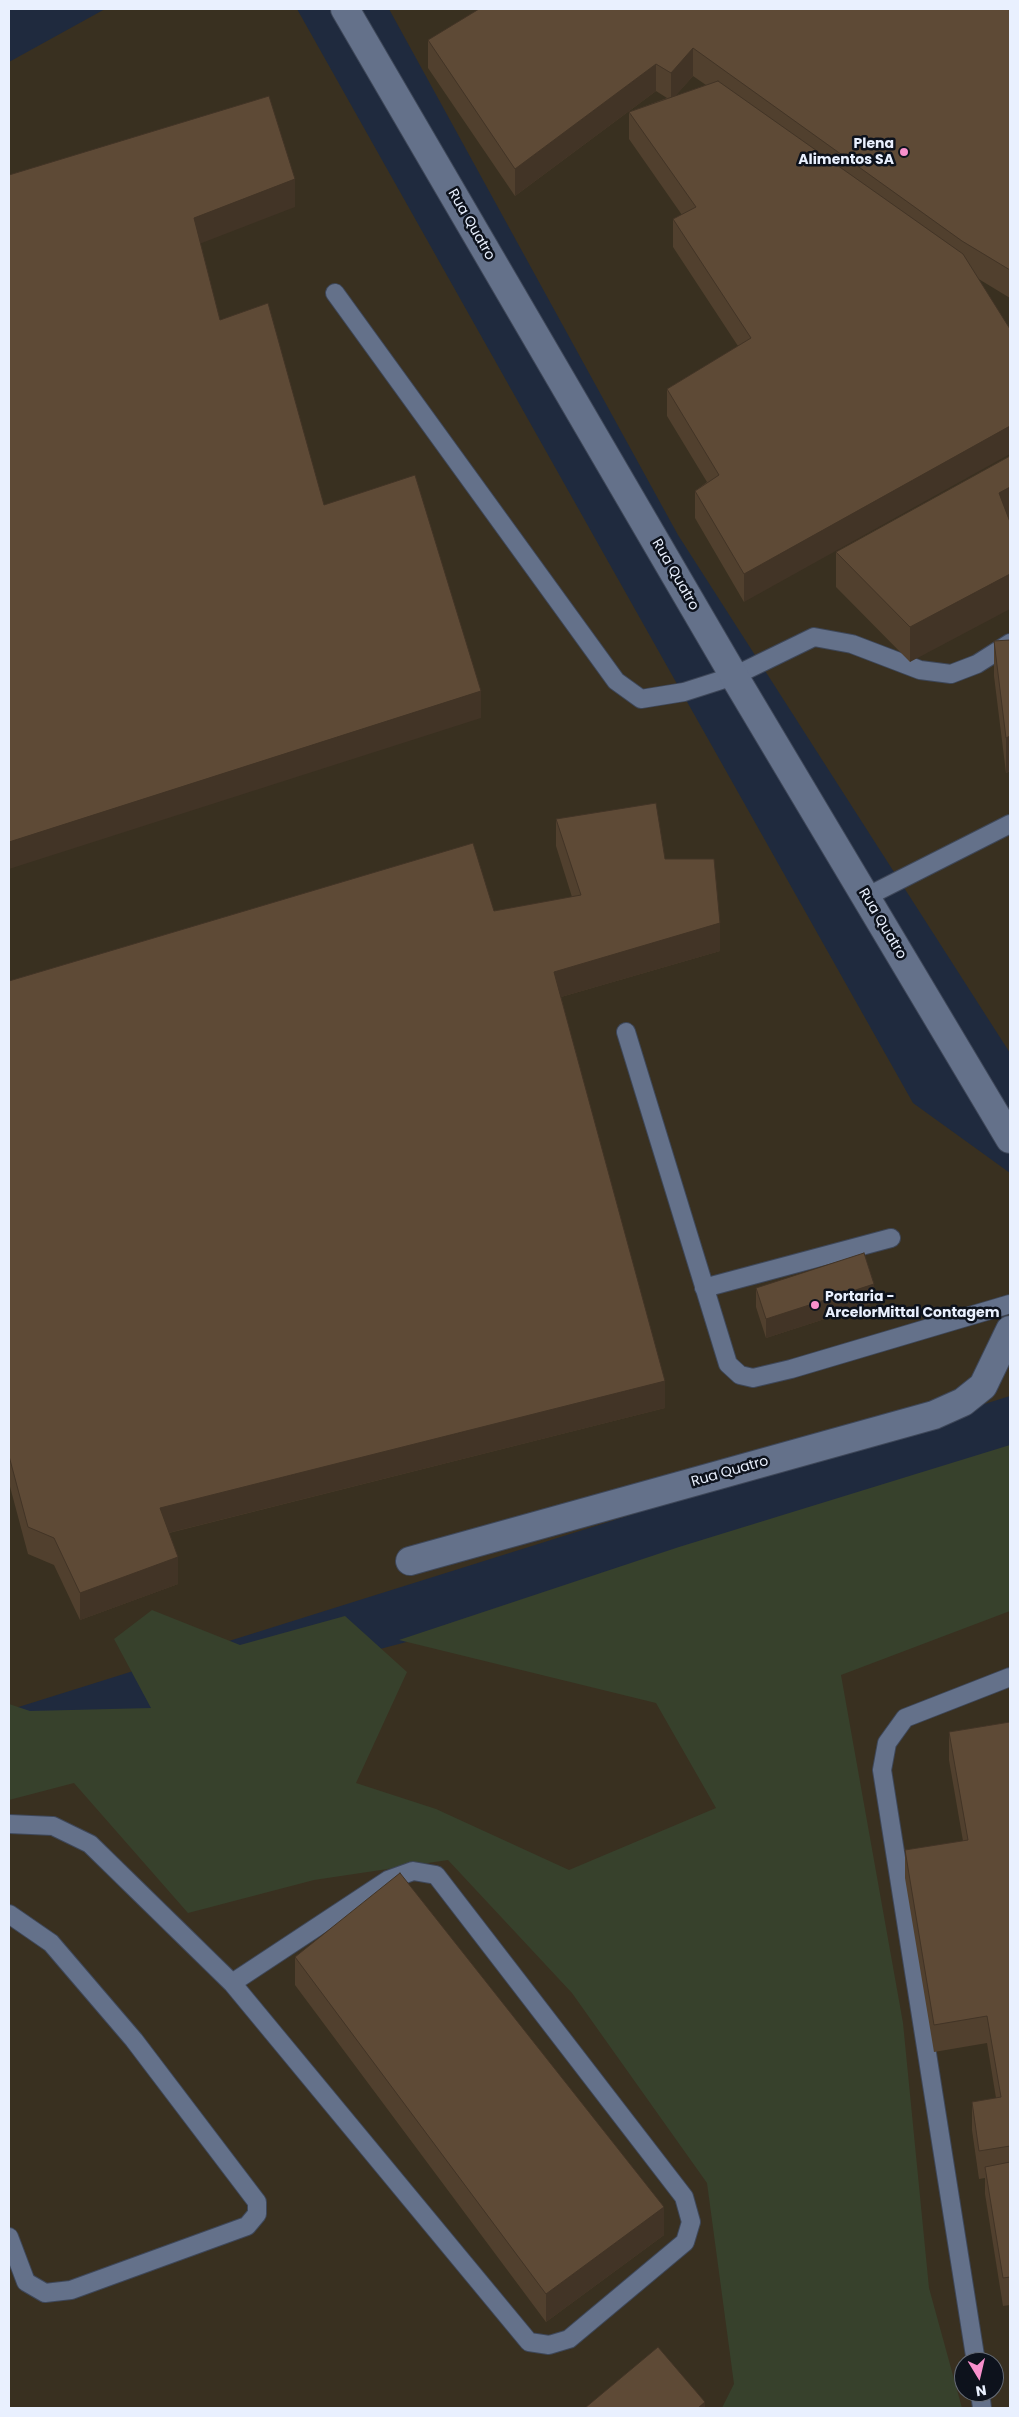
<!DOCTYPE html>
<style>
body{margin:0}
#map{position:relative;width:1019px;height:2417px;overflow:hidden;background:#1f2a3e;font-family:Poppins,sans-serif}
canvas{display:block}
.frame{position:absolute;inset:0;border:10px solid #e9f0fe;pointer-events:none}
.north{position:absolute;left:954px;top:2352px;width:50px;height:50px;box-sizing:border-box;background:#0d121c;border:1px solid #656b76;border-radius:50%;rotate:171deg;font-size:14px;font-weight:700;line-height:20px;text-align:center;color:#e9f0fe}
.north::after{content:'';display:block;margin:auto;width:18px;height:22px;background:#f890cc;clip-path:polygon(50% 0,100% 100%,50% 72%,0 100%)}
</style>
<div id="map">
<canvas width="1019" height="2417"></canvas>
<div class="frame"></div>
<div class="north">N</div>
</div>
<script>
const ctx = document.querySelector('canvas').getContext('2d');
ctx.lineJoin = 'round';
function fillPath(path, color) {
  ctx.fillStyle = color;
  ctx.fill(path, 'evenodd');
}
function shape(rows) {
  const path = new Path2D();
  for (const r of rows) {
    path.moveTo(r[0], r[1]);
    for (let i = 2; i < r.length; i += 2) path.lineTo(r[i], r[i + 1]);
  }
  return path;
}
function stroke(path, color, width, dash) {
  ctx.strokeStyle = color;
  ctx.lineWidth = width;
  ctx.lineCap = dash ? 'butt' : 'round';
  ctx.setLineDash(dash || []);
  ctx.stroke(path);
}
function write(font, color, halo, rows, align = 'center') {
  ctx.font = font + ' Poppins,sans-serif';
  ctx.lineWidth = 5;
  ctx.setLineDash([]);
  ctx.textBaseline = 'middle';
  ctx.strokeStyle = halo;
  ctx.fillStyle = color;
  for (const [text, x, y, turn = 0] of rows) {
    ctx.save();
    ctx.translate(x, y);
    ctx.rotate((+turn || 0) * Math.PI / 180);
    ctx.textAlign = isNaN(turn) ? turn : align;
    if (halo) ctx.strokeText(text, 0, 0);
    ctx.fillText(text, 0, 0);
    ctx.restore();
  }
}
fillPath(shape([
 [105,9,297,9,913,1103,1010,1173,1010,1396,9,1710,9,62],
 [389,9,1010,9,1010,1053,678,535],
 [1010,1474,1010,2408,9,2408,9,1747,838,1528],
 [964,2362,994,2362,994,2392,964,2392]
]), '#393020');
fillPath(shape([
 [1010,1445,1010,1611,841,1675,903,2023,929,2288,962,2408,722,2408,734,2384,707,2183,572,1993,448,1860,314,1880,188,1913,74,1783,9,1800,9,1704,30,1711,151,1708,114,1639,152,1610,240,1645,345,1616,407,1672,356,1783,436,1809,569,1870,716,1808,656,1703,399,1640,679,1547]
]), '#37412c');
const service = shape([
 [335,293,616,681,641,699,684,692,734,676,814,637,852,644,920,670,951,674,977,664,1010,643],
 [866,897,1010,824],
 [626,1032,728,1364,740,1375,753,1378,791,1369,1010,1304],
 [704,1288,891,1238],
 [9,1824,53,1826,90,1844,232,1983,529,2342,549,2345,569,2339,685,2242,691,2222,684,2197,436,1875,413,1871,388,1880,232,1983],
 [9,1914,51,1943,134,2040,257,2202,257,2214,247,2226,71,2290,45,2293,26,2282,9,2237],
 [976,2362,882,1770,887,1743,905,1718,1010,1677],
 [980,2392,982,2408]
]);
const minor = shape([
 [345,9,734,676,1010,1139],
 [410,1561,934,1415,963,1402,983,1386,1010,1330]
]);
stroke(service, '#3e4759', 20);
stroke(minor, '#3e4759', 30);
stroke(service, '#64718a', 18);
stroke(minor, '#64718a', 28);
fillPath(shape([
 [1010,9,1010,298,977,278,744,602,695,518,695,491,707,482,667,416,667,389,738,346,673,247,673,219,682,215,629,139,629,112,667,98,656,91,515,196,428,68,428,40],
 [693,76,706,85,675,96],
 [1010,456,910,662,836,587,836,552],
 [1010,640,1010,771,1006,773,994,676,994,641],
 [556,819,665,859,720,951,561,997,665,1408,169,1533,178,1584,80,1620,54,1565,28,1554,9,1483,9,981,494,911,572,897,556,846],
 [756,1288,874,1303,766,1338,756,1307],
 [1010,1722,1010,2305,1003,2306,985,2194,985,2178,979,2179,972,2130,972,2102,996,2098,987,2043,934,2052,905,1878,905,1850,963,1841,949,1760,949,1732],
 [295,1957,664,2235,546,2322,295,1985],
 [1009,2315,1010,2315,1010,2352,1009,2343]
]), '#51402e');
fillPath(shape([
 [693,48,693,76,671,101,671,73],
 [656,64,656,91,515,196,515,169],
 [295,179,295,207,194,246,194,218],
 [1010,426,1010,454,744,602,744,574],
 [1010,487,1010,522,999,493],
 [1010,574,1010,609,910,662,910,627],
 [481,691,481,718,9,869,9,842],
 [1010,736,1010,771,1006,773,1006,738],
 [720,923,720,951,554,999,554,972],
 [874,1284,874,1303,766,1338,766,1319],
 [665,1381,665,1408,160,1535,160,1508],
 [178,1557,178,1584,80,1620,80,1593],
 [664,2207,664,2235,546,2322,546,2294],
 [705,2402,705,2408,698,2408]
]), '#423426');
const building = shape([
 [479,9,1010,9,1010,270,962,241,693,48,671,73,656,64,515,169,428,40,479,9],
 [718,81,963,254,1010,329,1010,426,744,574,695,491,719,475,667,389,751,338,673,219,696,207,629,112,718,81],
 [269,96,295,179,194,218,220,320,268,303,324,505,415,475,481,691,9,842,9,175,269,96],
 [1010,456,1010,487,999,493,1010,522,1010,574,910,627,836,552,1010,456],
 [1010,640,1010,736,1006,738,994,641,1010,640],
 [656,803,665,859,714,859,720,923,554,972,665,1381,160,1508,178,1557,80,1593,54,1538,28,1527,9,1456,9,981,473,843,494,911,581,895,556,819,656,803],
 [864,1253,874,1284,766,1319,756,1288,864,1253],
 [1010,1722,1010,2146,979,2151,972,2102,1001,2097,987,2016,934,2025,905,1850,968,1840,949,1732,1010,1722],
 [400,1873,664,2207,546,2294,295,1957,400,1873],
 [1010,2162,1010,2277,1003,2278,985,2167,1010,2162],
 [658,2347,705,2402,698,2408,585,2408,658,2347]
]);
fillPath(building, '#5e4a36');
stroke(building, '#423426', 1);
for (const [x, y, r, color] of [
 [904,152,5,"#f890cc"],
 [815,1305,5,"#f890cc"]
]) {
  const dot = new Path2D();
  dot.arc(x, y, r, 0, 2 * Math.PI);
  ctx.fillStyle = color;
  ctx.fill(dot);
  stroke(dot, '#0d121c', 2);
}
write('bold 14px', '#e9f0fe', '#0d121c', [
 ["Plena",894,144],
 ["Alimentos SA",894,160],
 ["Portaria -",825,1297,"left"],
 ["ArcelorMittal Contagem",825,1313,"left"]
], 'right');
write('14px', '#e9f0fe', '#0d121c', [
 ["Rua Quatro",471,225,60],
 ["Rua Quatro",675,575,60],
 ["Rua Quatro",882,924,59],
 ["Rua Quatro",730,1472,-16]
]);
</script>
